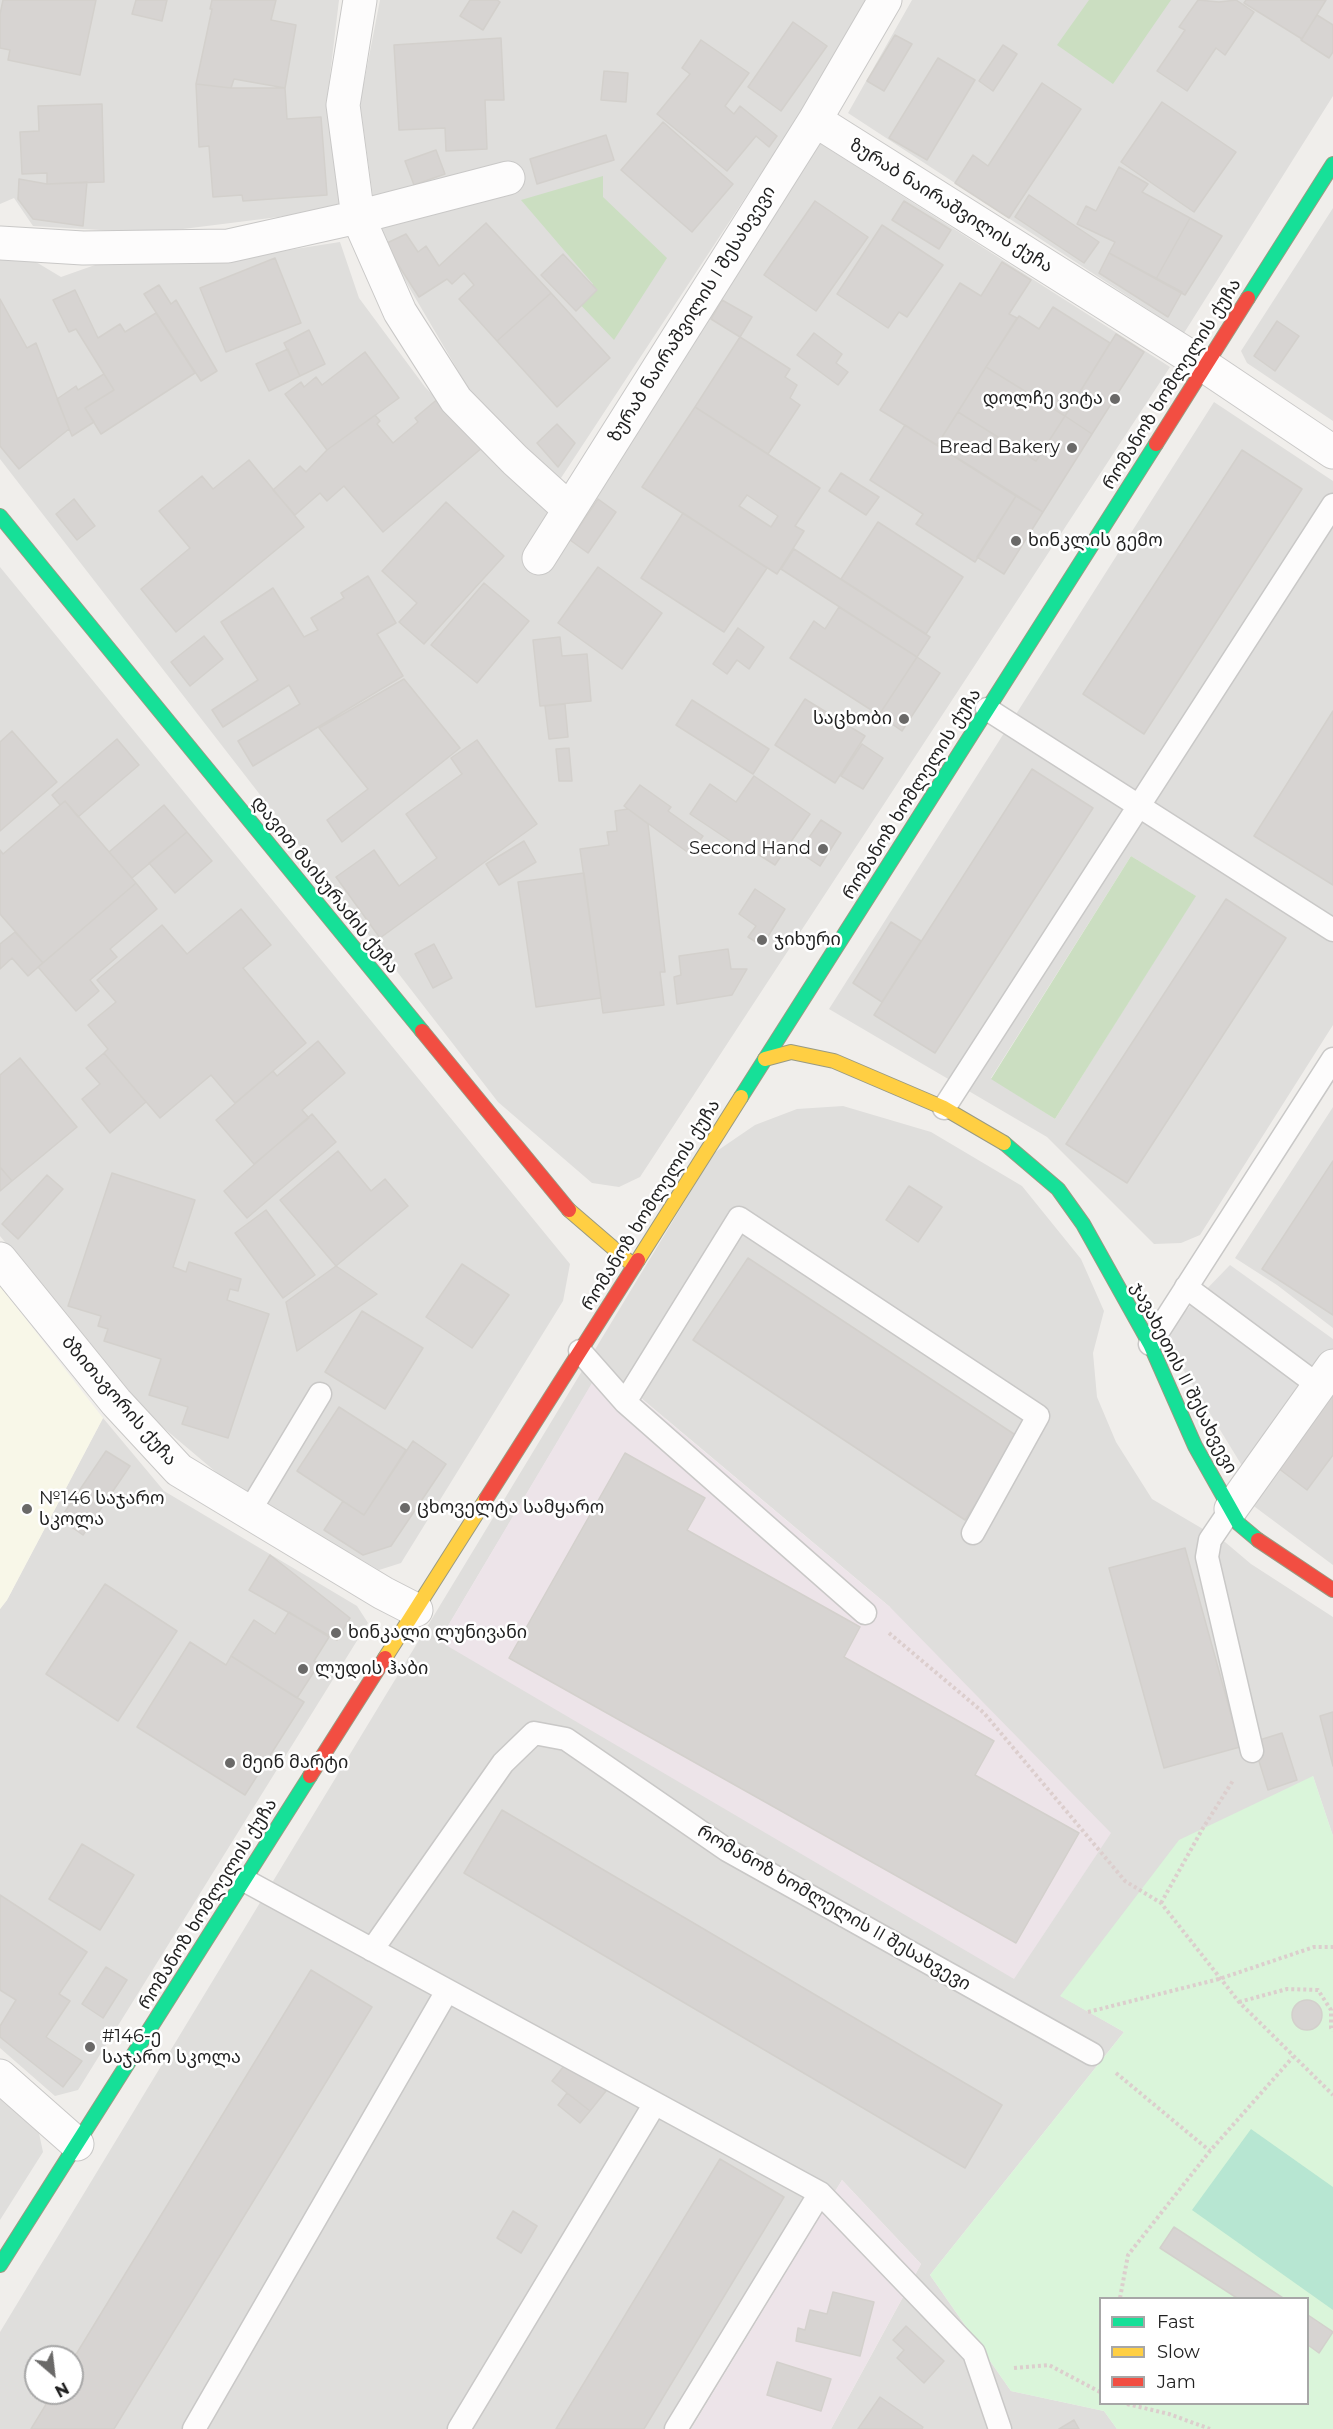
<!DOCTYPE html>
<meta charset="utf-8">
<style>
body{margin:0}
#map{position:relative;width:1333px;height:2429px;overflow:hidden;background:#f0eeeb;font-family:Montserrat,sans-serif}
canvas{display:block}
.legend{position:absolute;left:1099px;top:2297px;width:210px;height:108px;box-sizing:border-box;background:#fff;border:2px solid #a7a7a7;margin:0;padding:8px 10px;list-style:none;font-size:18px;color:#222}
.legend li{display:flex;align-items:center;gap:12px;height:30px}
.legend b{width:30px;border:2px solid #a7a7a7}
.north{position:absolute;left:24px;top:2345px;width:60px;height:60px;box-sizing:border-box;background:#fff;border:2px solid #a7a7a7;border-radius:50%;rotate:152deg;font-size:16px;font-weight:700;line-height:24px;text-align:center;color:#222}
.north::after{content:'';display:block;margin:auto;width:21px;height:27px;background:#6a6968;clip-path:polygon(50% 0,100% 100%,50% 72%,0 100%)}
</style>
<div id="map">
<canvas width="1333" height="2429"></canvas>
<ul class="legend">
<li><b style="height:8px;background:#16e098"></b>Fast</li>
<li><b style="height:8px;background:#ffcf43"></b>Slow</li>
<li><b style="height:8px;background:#f24e42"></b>Jam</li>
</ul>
<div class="north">N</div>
</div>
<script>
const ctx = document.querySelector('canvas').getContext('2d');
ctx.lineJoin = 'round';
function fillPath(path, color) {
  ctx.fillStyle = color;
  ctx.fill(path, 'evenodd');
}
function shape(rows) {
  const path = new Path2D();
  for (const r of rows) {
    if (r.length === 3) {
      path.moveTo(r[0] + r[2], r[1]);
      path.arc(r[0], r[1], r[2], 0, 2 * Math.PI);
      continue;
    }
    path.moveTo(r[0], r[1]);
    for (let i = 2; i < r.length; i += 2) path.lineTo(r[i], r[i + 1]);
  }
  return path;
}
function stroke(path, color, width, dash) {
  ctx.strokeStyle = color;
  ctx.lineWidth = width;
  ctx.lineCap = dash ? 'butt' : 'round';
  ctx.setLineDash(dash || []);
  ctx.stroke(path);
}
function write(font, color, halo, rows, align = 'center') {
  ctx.font = font + ' Montserrat,"Noto Sans Georgian",sans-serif';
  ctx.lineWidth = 5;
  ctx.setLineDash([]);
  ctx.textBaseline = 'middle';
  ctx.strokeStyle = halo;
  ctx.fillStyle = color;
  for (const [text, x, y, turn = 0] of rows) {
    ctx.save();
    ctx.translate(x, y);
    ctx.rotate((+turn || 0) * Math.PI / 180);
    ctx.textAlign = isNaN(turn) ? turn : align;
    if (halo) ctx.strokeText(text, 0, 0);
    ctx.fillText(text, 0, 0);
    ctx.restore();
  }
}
fillPath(shape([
 [0,0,339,0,328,92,342,209,151,233,33,226,14,198,0,204],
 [380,0,875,0,559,481,477,403,386,248,373,197,360,103],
 [912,0,1333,0,1333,96,1184,333,848,113],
 [818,142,1170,367,640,1177,619,1187,592,1183,498,1102,0,459,0,256,26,256,61,277,95,265,218,261,340,242,359,298,425,387,548,511],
 [1333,208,1333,421,1247,363,1241,351],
 [1214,402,1333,481,1333,1025,1200,1235,1181,1243,1154,1244,1047,1137,829,1009],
 [1131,856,1195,896,1055,1119,991,1078],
 [0,567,570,1264,563,1301,401,1563,379,1570,229,1483,140,1408,0,1236],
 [843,1106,931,1132,1022,1186,1081,1259,1104,1311,1093,1353,1097,1397,1116,1442,1152,1499,1225,1542,1251,1564,1333,1617,1333,1836,1313,1776,1061,1996,1124,2032,930,2275,1011,2391,1104,2411,1117,2429,831,2429,921,2264,842,2180,691,2429,0,2429,0,2332,714,1153,755,1125,797,1109],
 [603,1366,890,1607,439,1641],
 [36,2357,72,2357,72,2393,36,2393],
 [1333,1107,1333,1328,1277,1285,1235,1258],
 [1333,1384,1333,1565,1251,1504],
 [103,1418,164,1491,357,1606,368,1623,78,2090,55,2096,0,2048,0,1609,7,1600],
 [0,2093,37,2124,43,2152,0,2220]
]), '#dfdedc');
fillPath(shape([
 [602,1366,890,1607,1111,1833,1014,1979,439,1641],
 [842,2180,921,2264,831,2429,691,2429]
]), '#ede4e9');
fillPath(shape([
 [0,1286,103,1418,7,1600,0,1609]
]), '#f8f7e8');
fillPath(shape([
 [1089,0,1171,0,1113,84,1057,45],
 [603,176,603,197,667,258,614,340,574,298,593,284,521,200],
 [1131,856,1196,896,1055,1119,991,1079]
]), '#cbdec1');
fillPath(shape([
 [1313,1776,1333,1836,1333,2429,1117,2429,1104,2411,1011,2391,930,2275,1124,2032,1060,1996,1179,1840],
 [1100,2298,1308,2298,1308,2404,1100,2404]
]), '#daf5da');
fillPath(shape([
 [1251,2129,1333,2187,1333,2310,1192,2210]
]), '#b7e6d2');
fillPath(shape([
 [1230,1265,1333,1339,1333,1357,1244,1469,1162,1335]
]), '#e0dfde');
const building = shape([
 [3,0,96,0,80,75,8,60,10,50,0,48,0,14,3,0],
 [136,0,167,0,162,21,132,14,136,0],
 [212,0,276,0,271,20,296,25,285,88,234,79,231,88,196,84,212,9,210,9,212,0],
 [470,0,497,0,500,2,483,30,460,16,470,0],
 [1198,0,1219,2,1236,0,1254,12,1225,55,1216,48,1187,91,1157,71,1185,30,1179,27,1198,0],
 [1246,0,1326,0,1302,39,1244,3,1246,0],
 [1317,15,1333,25,1333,52,1329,58,1301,40,1317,15],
 [793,22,827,46,781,111,748,87,793,22],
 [895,35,912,44,884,91,867,81,895,35],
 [501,38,504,100,485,100,487,149,446,151,445,128,399,130,394,45,501,38],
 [701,40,749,73,725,106,734,114,740,106,777,136,769,147,756,136,727,171,657,114,690,74,682,68,701,40],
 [1003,45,1017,54,993,91,979,81,1003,45],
 [938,58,975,80,927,160,889,138,938,58],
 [604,71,628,73,626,102,601,100,604,71],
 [1042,83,1081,109,1009,218,955,183,973,155,988,166,1042,83],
 [196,84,231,88,285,88,287,119,321,117,327,195,243,201,242,195,213,197,209,146,199,147,196,84],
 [1162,102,1236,152,1194,212,1121,162,1162,102],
 [102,104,104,182,47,184,47,173,22,174,20,132,39,131,38,106,102,104],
 [663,122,733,184,692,232,621,170,663,122],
 [606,135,614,160,537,184,530,159,606,135],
 [436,150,445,174,414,185,405,161,436,150],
 [1119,167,1148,184,1142,192,1190,218,1156,279,1109,253,1115,242,1077,224,1086,206,1096,211,1119,167],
 [19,179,47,184,87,182,83,226,33,219,18,199,19,179],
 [1029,195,1099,242,1084,263,1015,217,1029,195],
 [815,201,868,237,816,311,764,275,815,201],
 [904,201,951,230,939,249,892,220,904,201],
 [1190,218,1222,236,1185,295,1156,279,1190,218],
 [486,223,551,293,497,341,459,299,474,285,464,273,452,284,447,279,419,297,397,263,387,243,406,234,418,252,426,246,439,266,486,223],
 [882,225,943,265,907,317,899,312,888,328,837,294,882,225],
 [1109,253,1182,292,1168,317,1099,273,1109,253],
 [563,254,597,290,576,311,541,275,563,254],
 [275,258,301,323,226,352,200,288,275,258],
 [1002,262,1031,280,1009,314,1017,318,937,445,880,410,960,283,981,296,1002,262],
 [159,285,171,304,176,300,217,371,201,381,144,294,159,285],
 [75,290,98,338,120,324,125,332,156,313,195,373,101,434,85,408,114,390,76,329,69,332,53,300,75,290],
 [551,293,610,358,557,407,497,341,551,293],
 [0,299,27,348,36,343,69,429,19,469,0,446,0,299],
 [722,300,752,317,740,337,711,319,722,300],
 [1053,307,1110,343,1065,416,986,367,1019,316,1039,329,1053,307],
 [1277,321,1299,336,1275,371,1254,356,1277,321],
 [309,330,325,364,300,376,284,343,309,330],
 [814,333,842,354,836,363,848,372,838,385,797,355,814,333],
 [1116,334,1144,352,1092,434,1065,416,1116,334],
 [740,337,790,369,785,377,797,385,790,398,800,405,768,454,695,407,740,337],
 [288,349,300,376,269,391,256,364,288,349],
 [365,352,399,398,327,450,285,394,301,382,304,387,316,377,322,385,365,352],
 [986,367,1065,416,1036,461,958,412,986,367],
 [104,374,114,390,85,408,94,422,72,436,57,399,76,386,78,390,104,374],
 [440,397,483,447,383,532,344,486,327,501,320,493,295,515,273,490,300,466,306,472,327,450,375,415,380,421,377,424,393,443,418,422,415,418,440,397],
 [695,407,820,488,795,526,804,531,777,574,642,487,695,407],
 [747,495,778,516,771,527,739,506,747,495],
 [958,412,1036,461,1065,416,1092,434,1043,512,937,445,958,412],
 [557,424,575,443,558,467,537,443,557,424],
 [905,425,1016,496,975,562,916,524,923,514,870,480,905,425],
 [1242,450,1302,489,1144,734,1083,694,1242,450],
 [249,460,304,527,176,632,141,589,190,548,159,511,202,476,213,489,249,460],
 [841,473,879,497,866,515,829,491,841,473],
 [1016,496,1043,512,1004,574,977,557,1016,496],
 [74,499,95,526,77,540,56,514,74,499],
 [598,499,616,512,588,553,570,540,598,499],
 [446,502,504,556,424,644,399,622,417,603,382,571,446,502],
 [683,513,767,568,724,632,641,578,683,513],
 [878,522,963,577,926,634,841,579,878,522],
 [794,549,930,637,917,657,781,569,794,549],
 [598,567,662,613,622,669,558,623,598,567],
 [368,576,396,623,377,634,403,676,253,766,238,741,300,704,289,685,223,727,212,710,258,680,221,622,273,588,304,637,318,630,311,618,344,598,341,593,368,576],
 [484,583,529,621,477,683,431,645,484,583],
 [839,607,917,657,879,715,790,658,814,621,825,629,839,607],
 [738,628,764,647,749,669,737,660,727,674,713,664,738,628],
 [204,636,223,659,190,686,171,662,204,636],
 [560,637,562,656,587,654,591,701,540,706,533,640,560,637],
 [917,657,940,673,902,731,879,715,917,657],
 [404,679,460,748,342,842,327,820,368,789,319,728,404,679],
 [805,699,865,736,835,783,775,745,805,699],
 [692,700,769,749,753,774,676,725,692,700],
 [565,704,568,737,549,739,545,706,565,704],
 [1333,711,1333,885,1254,836,1333,711],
 [12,731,57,782,0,831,0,742,12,731],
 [117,739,139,765,78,817,65,801,60,805,52,795,117,739],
 [477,740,537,824,380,938,336,877,374,850,399,886,437,858,406,814,462,774,451,758,477,740],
 [862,744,883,758,863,789,841,776,862,744],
 [569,748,572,781,559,781,556,749,569,748],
 [1032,769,1093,808,935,1053,874,1015,1032,769],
 [754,776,810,814,775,865,756,853,753,856,690,814,710,784,736,802,754,776],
 [640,785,671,807,668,811,703,836,690,854,624,806,640,785],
 [65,801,136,883,43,963,0,914,0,850,3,854,65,801],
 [164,805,187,832,132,878,109,852,164,805],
 [628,809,648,824,665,972,660,972,664,1005,603,1013,580,849,609,845,607,832,617,831,615,811,628,809],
 [821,820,841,833,820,866,799,852,821,820],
 [187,832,212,861,175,893,149,863,187,832],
 [524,841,536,862,499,885,486,864,524,841],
 [584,873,601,998,536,1007,518,882,584,873],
 [136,883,157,909,110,949,117,957,90,980,99,991,76,1011,38,967,136,883],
 [755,889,785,909,762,946,748,937,756,926,739,914,755,889],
 [1226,899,1286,938,1127,1183,1066,1144,1226,899],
 [241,909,271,945,243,968,306,1043,235,1103,211,1075,160,1118,104,1053,108,1049,88,1025,116,1002,97,980,162,925,187,954,241,909],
 [891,922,921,941,882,1002,853,983,891,922],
 [15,932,43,963,28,976,12,958,0,969,0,944,15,932],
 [434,944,452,978,433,988,415,954,434,944],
 [728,949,731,969,747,969,732,995,677,1004,674,977,681,975,679,956,728,949],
 [318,1041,345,1073,302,1110,309,1118,254,1164,216,1120,273,1071,277,1076,318,1041],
 [104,1053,146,1102,110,1133,82,1099,100,1084,86,1068,104,1053],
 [20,1058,77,1127,12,1181,0,1167,0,1075,20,1058],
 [312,1114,336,1142,247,1218,224,1191,312,1114],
 [338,1151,371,1191,385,1179,408,1206,336,1266,280,1200,338,1151],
 [1333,1161,1333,1315,1262,1269,1333,1161],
 [0,1167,12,1181,0,1191,0,1167],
 [112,1173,195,1200,173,1267,186,1272,189,1262,241,1279,238,1291,230,1289,227,1300,269,1314,228,1438,182,1424,188,1407,149,1395,161,1359,104,1341,108,1329,98,1326,101,1316,68,1306,112,1173],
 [47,1175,63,1189,18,1239,2,1224,47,1175],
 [909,1186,942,1207,918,1242,886,1220,909,1186],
 [266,1210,315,1275,283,1298,235,1233,266,1210],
 [748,1258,1020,1438,965,1520,693,1340,748,1258],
 [462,1264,509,1295,472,1348,426,1317,462,1264],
 [336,1266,377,1294,297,1351,286,1302,336,1266],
 [362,1311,423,1348,385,1409,325,1372,362,1311],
 [1333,1394,1333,1455,1307,1490,1278,1468,1333,1394],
 [339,1407,406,1450,364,1515,297,1471,339,1407],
 [413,1441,446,1464,391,1546,363,1555,324,1530,343,1501,364,1515,413,1441],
 [106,1451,130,1466,83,1535,60,1519,106,1451],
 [625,1453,705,1498,687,1530,860,1627,844,1657,994,1741,975,1775,1079,1833,1016,1943,509,1658,625,1453],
 [1185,1548,1240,1747,1164,1768,1109,1568,1185,1548],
 [270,1555,350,1618,337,1640,249,1590,270,1555],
 [105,1584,177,1631,118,1721,46,1674,105,1584],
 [289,1612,329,1637,314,1661,319,1664,297,1698,231,1656,254,1620,275,1634,289,1612],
 [190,1642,226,1665,231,1656,304,1702,245,1795,137,1727,190,1642],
 [1333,1712,1333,1766,1320,1716,1333,1712],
 [1282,1733,1297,1780,1268,1790,1253,1742,1282,1733],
 [502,1810,1002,2105,965,2168,464,1873,502,1810],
 [82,1844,134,1875,100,1930,49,1899,82,1844],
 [0,1895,87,1952,59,1994,70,2001,46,2037,82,2061,63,2087,0,2037,0,2026,16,2000,0,1990,0,1895],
 [106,1967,127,1980,103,2018,82,2004,106,1967],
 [311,1970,372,2007,114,2429,31,2429,53,2393,72,2393,72,2361,311,1970],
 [1307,2015,15],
 [568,2061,606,2091,590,2111,552,2081,568,2061],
 [567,2093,590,2111,580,2123,558,2105,567,2093],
 [720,2159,784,2197,644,2429,556,2429,720,2159],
 [513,2211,537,2226,521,2253,497,2238,513,2211],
 [1174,2227,1283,2298,1237,2298,1160,2248,1174,2227],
 [833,2292,874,2302,860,2356,796,2341,798,2328,805,2330,810,2310,827,2314,833,2292],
 [1308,2315,1333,2332,1319,2353,1308,2345,1308,2315],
 [906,2326,944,2361,924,2383,897,2358,904,2350,893,2340,906,2326],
 [777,2362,831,2379,821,2411,767,2395,777,2362],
 [880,2397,923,2427,922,2429,858,2429,880,2397],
 [1074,2420,1079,2429,1059,2429,1074,2420]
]);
fillPath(building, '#d7d4d2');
stroke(building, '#d3d0cc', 1.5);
const lane = shape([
 [987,709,1333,930],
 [944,1108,1333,505],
 [1186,1287,1319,1386],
 [1150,1344,1333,1059],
 [580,1351,625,1402,865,1613],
 [625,1402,739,1218,1038,1416,973,1533],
 [1231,1509,1210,1540,1207,1557,1252,1751],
 [249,1512,320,1394],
 [244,1880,820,2193,974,2353,1000,2429],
 [372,1950,503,1763,534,1733,566,1739,727,1850,1092,2054],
 [194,2429,447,1991],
 [459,2429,654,2105],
 [676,2429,820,2193]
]);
const street = shape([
 [360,0,343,105,358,217,400,312,456,400,515,460,569,509],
 [815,120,1205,366,1333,452],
 [0,243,83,248,228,246,358,217,508,178],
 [539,558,815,120,885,0],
 [0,1259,116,1402,179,1470,383,1593,416,1610],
 [1231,1509,1333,1366],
 [0,2076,77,2144]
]);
const fast = shape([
 [1248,298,1333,164],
 [0,516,422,1031],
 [741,1097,1156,444],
 [1004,1143,1058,1189,1083,1224,1150,1344,1195,1446,1239,1524,1258,1540],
 [0,2265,310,1776]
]);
const slow = shape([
 [765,1059,791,1052,834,1061,944,1108,1004,1143],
 [569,1210,634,1266],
 [638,1260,741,1097],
 [385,1658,486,1499]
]);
const jam = shape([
 [1156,444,1248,298],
 [422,1031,569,1210],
 [486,1499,638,1260],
 [1258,1540,1333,1590],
 [310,1776,385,1658]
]);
stroke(lane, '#c9c8c7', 25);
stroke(street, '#c9c8c7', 35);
stroke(fast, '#999a82', 16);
stroke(slow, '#999a82', 16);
stroke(jam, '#999a82', 16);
stroke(shape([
 [889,1633,984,1713,1125,1881,1161,1903,1239,2002,1333,2095],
 [1161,1903,1203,1828,1234,1779],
 [1239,2002,1287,1989,1318,1990,1331,2010,1331,2028,1333,2031],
 [1088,2012,1219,1979,1314,1947,1333,1947],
 [1116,2073,1210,2151],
 [1120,2298,1128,2255,1210,2151,1293,2057],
 [1014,2368,1049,2365,1100,2392],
 [1127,2404,1169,2414,1210,2429]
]), '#dccecd', 4, [3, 3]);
stroke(lane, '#fdfcfc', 22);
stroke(street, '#fdfcfc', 33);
stroke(fast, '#16e098', 14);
stroke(slow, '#ffcf43', 14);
stroke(jam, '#f24e42', 14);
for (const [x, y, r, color] of [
 [1115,399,6,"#6a6968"],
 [1072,448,6,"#6a6968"],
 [1016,541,6,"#6a6968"],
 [904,719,6,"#6a6968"],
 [823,849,6,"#6a6968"],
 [762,940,6,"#6a6968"],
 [405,1508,6,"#6a6968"],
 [27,1509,6,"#6a6968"],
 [336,1633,6,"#6a6968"],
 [303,1669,6,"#6a6968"],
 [230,1763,6,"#6a6968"],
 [90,2047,6,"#6a6968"]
]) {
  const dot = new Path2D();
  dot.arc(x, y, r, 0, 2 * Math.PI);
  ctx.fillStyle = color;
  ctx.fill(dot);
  stroke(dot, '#fff', 2);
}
write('18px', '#222', '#fff', [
 ["ზურაბ ნაირაშვილის ქუჩა",951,206,32],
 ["ზურაბ ნაირაშვილის I შესახვევი",692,314,-58],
 ["რომანოზ ხომლელის ქუჩა",1172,384,-58],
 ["რომანოზ ხომლელის ქუჩა",912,794,-58],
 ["დავით მაისურაძის ქუჩა",325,885,51],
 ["რომანოზ ხომლელის ქუჩა",651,1205,-58],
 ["ჯავახეთის II შესახვევი",1184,1378,63],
 ["ბზითაგორის ქუჩა",119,1401,49],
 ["რომანოზ ხომლელის ქუჩა",208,1904,-58],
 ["რომანოზ ხომლელის II შესახვევი",834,1908,30]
]);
write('18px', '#222', '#fff', [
 ["დოლჩე ვიტა",1103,399,"right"],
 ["Bread Bakery",1060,448,"right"],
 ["ხინკლის გემო",1028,541],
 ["საცხობი",892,719,"right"],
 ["Second Hand",811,849,"right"],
 ["ჯიხური",774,940],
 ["№146 საჯარო",39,1499],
 ["სკოლა",39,1520],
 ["ცხოველტა სამყარო",417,1508],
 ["ხინკალი ლუნივანი",348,1633],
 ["ლუდის ჰაბი",315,1669],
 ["მეინ მარტი",242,1763],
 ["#146-ე",102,2037],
 ["საჯარო სკოლა",102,2058]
], 'left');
</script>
